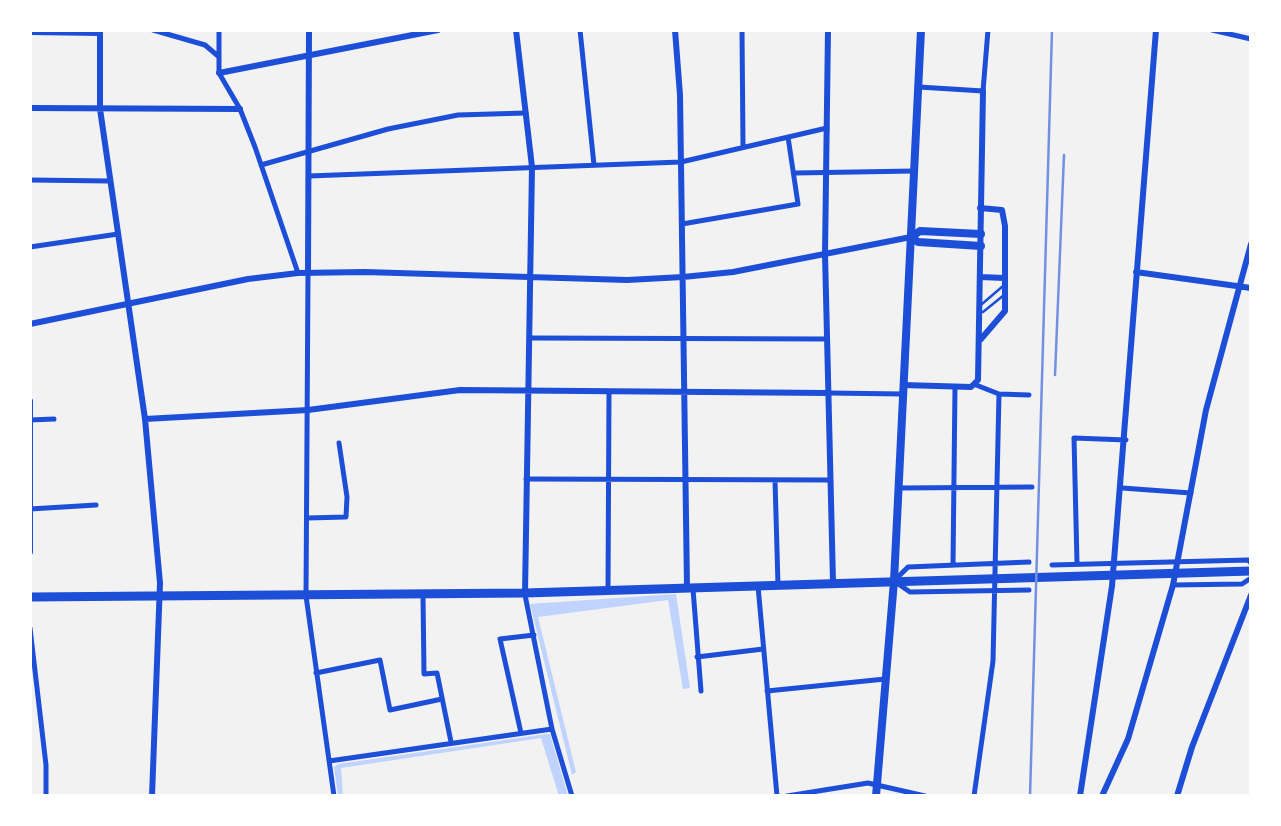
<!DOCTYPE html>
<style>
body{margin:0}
#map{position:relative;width:1281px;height:826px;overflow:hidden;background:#f2f2f2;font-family:"Libre Baskerville",serif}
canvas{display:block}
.frame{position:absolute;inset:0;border:32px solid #fff;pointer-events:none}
</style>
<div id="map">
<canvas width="1281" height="826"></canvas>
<div class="frame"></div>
</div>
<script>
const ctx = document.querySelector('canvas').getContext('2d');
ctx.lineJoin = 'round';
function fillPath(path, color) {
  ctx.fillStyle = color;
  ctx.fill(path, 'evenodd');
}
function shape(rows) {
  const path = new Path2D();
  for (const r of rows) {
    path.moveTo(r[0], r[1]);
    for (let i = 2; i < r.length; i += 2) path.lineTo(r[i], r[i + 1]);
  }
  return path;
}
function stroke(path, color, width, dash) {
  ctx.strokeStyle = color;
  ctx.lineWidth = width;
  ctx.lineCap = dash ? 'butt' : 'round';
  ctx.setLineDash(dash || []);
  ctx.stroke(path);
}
fillPath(shape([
 [676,594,690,688,683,689,668,600,538,617,576,772,572,775,530,604],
 [546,734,550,734,568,796,559,796,541,738,341,768,343,796,338,796,334,767,338,764]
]), '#bfd3fe');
stroke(shape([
 [982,304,1003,286],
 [983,312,1004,295]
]), '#1d4ed8', 2.5);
stroke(shape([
 [153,30,205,45,218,56],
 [219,30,219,73,240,109,255,147,298,273],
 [580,30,594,165],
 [742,30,743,147],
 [1212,30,1251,39],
 [919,87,983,91,988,30],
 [261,165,388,129,458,115,526,113],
 [795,173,914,171],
 [309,176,681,162,827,128],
 [30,180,110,181],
 [682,224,798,204,788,137],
 [30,247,118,234],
 [308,272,306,596,334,796],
 [530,338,827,339],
 [976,385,999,394,1029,395],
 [828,393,903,394],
 [30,420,54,419],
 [526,479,830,480],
 [775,480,778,585],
 [900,488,1032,487],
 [1122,488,1191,493],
 [30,509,96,505],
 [307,518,346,517,347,497,339,443],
 [1077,563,1074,438,1126,440],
 [953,565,955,387],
 [1052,565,1248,560,1251,563],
 [1173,585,1242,584,1251,578],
 [758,586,777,796],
 [693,589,701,691],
 [608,590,609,392],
 [1029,590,910,592,894,581,908,567,1029,562],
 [423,595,424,674,437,673,451,742],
 [525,595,552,729,572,796],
 [30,628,46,765,46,796],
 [697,657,763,649],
 [316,673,380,660,390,710,442,699],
 [767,691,885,679],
 [521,733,500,639,534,635],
 [329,761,552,729],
 [787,796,868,783,925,796],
 [974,796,993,661,999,394]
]), '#1d4ed8', 5);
stroke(shape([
 [100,30,100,109,145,419,160,583,152,796],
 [516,30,532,167,525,593],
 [675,30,680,95,687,587],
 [828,30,825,254,833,582],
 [30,32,100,33],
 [219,73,438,30],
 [30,108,240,109],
 [980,208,1002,210,1005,226,1005,311,981,339],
 [308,272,309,30],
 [1136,272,1251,288],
 [981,277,1004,278],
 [30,324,248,279,298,273,365,272,627,280,683,277,733,272,911,237],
 [903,385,971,387,978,380,983,91],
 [30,401,30,552],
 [145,419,308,410,460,390,828,393],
 [1080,796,1112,586,1156,30],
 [1102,796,1128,739,1173,585,1206,410,1251,244],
 [1177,796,1192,747,1251,595]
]), '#1d4ed8', 6);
stroke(shape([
 [911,237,918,242,981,246],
 [911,237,920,231,981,234]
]), '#1d4ed8', 8);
stroke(shape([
 [876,796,894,581,921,30]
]), '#1d4ed8', 8);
stroke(shape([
 [30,597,525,593,1251,571]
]), '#1d4ed8', 9);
stroke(shape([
 [1055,375,1064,155],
 [1030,796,1052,30]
]), '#7290e2', 2.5);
</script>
